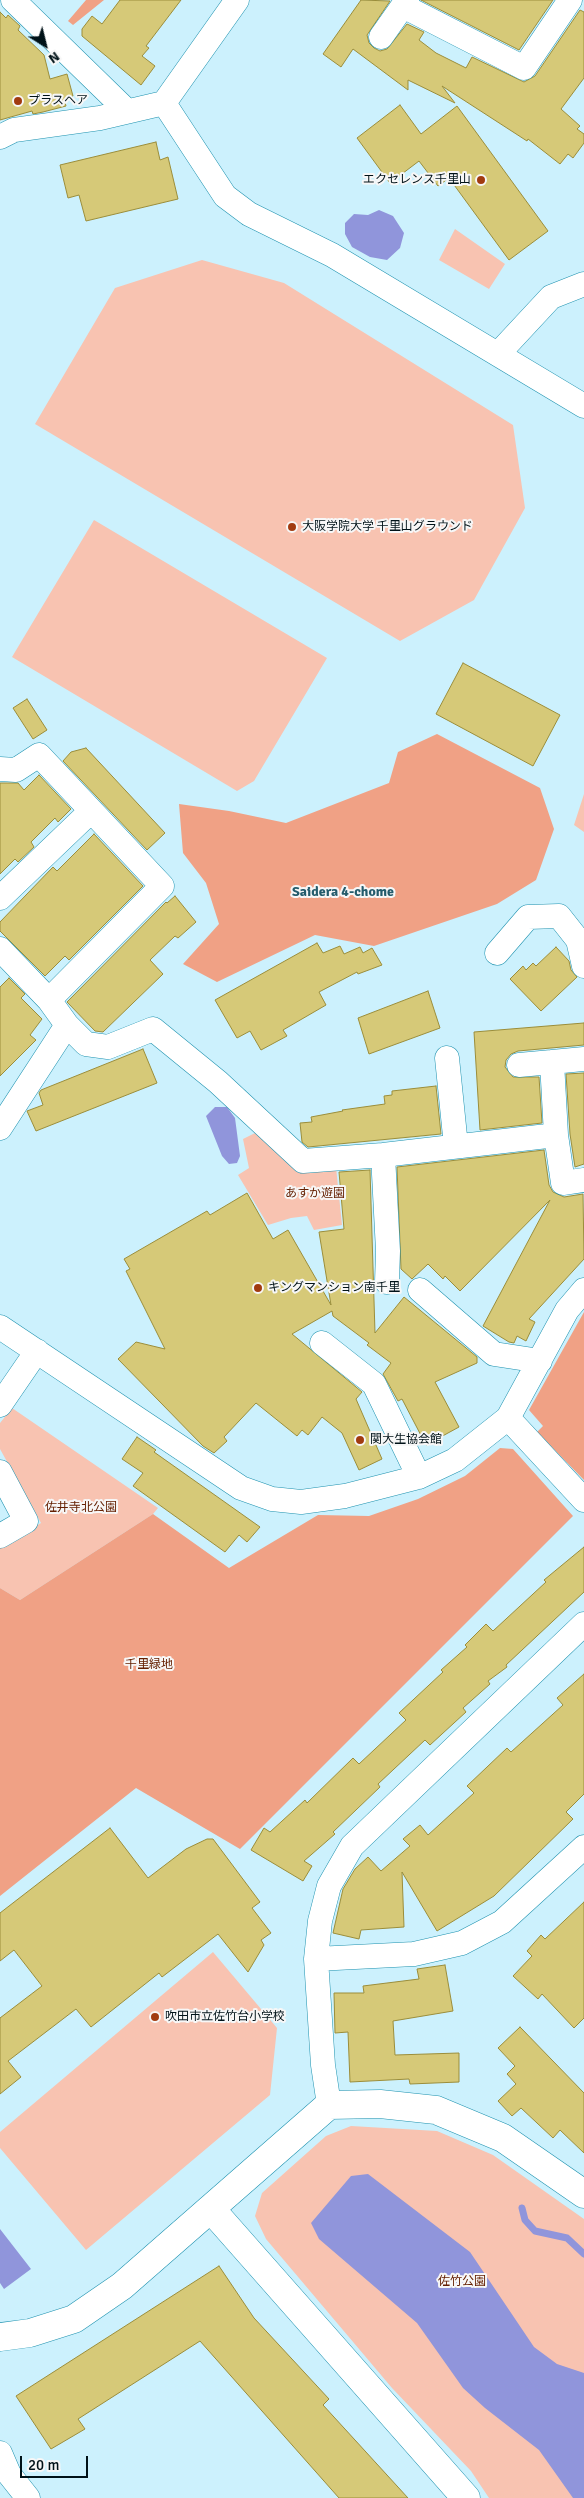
<!DOCTYPE html>
<meta charset="utf-8">
<style>
body{margin:0}
#map{position:relative;width:584px;height:2498px;overflow:hidden;background:#ccf1fd;font-family:Signika,sans-serif}
canvas{display:block}
.north{position:absolute;left:20px;top:20px;width:50px;height:50px;-webkit-text-stroke:4px #f7f7f7;paint-order:stroke;rotate:144deg;font-size:14px;font-weight:700;line-height:20px;text-align:center;color:#001218}
.north::after{content:'';display:block;margin:auto;width:18px;height:22px;background:#001218;clip-path:polygon(50% 0,100% 100%,50% 72%,0 100%)}
.scale{position:absolute;left:20px;top:2456px;width:68px;height:22px;box-sizing:border-box;border:2px solid #001218;border-top:0;padding-left:6px;font-size:15px;line-height:18px;white-space:nowrap;color:#001218;-webkit-text-stroke:4px #f7f7f7;paint-order:stroke}
</style>
<div id="map">
<canvas width="584" height="2498"></canvas>
<div class="north">N</div>
<div class="scale">20 m</div>
</div>
<script>
const ctx = document.querySelector('canvas').getContext('2d');
ctx.lineJoin = 'round';
function fillPath(path, color) {
  ctx.fillStyle = color;
  ctx.fill(path, 'evenodd');
}
function shape(rows) {
  const path = new Path2D();
  for (const r of rows) {
    path.moveTo(r[0], r[1]);
    for (let i = 2; i < r.length; i += 2) path.lineTo(r[i], r[i + 1]);
  }
  return path;
}
function stroke(path, color, width, dash) {
  ctx.strokeStyle = color;
  ctx.lineWidth = width;
  ctx.lineCap = dash ? 'butt' : 'round';
  ctx.setLineDash(dash || []);
  ctx.stroke(path);
}
function write(font, color, halo, rows, align = 'center') {
  ctx.font = font + ' Signika,"Noto Sans JP",sans-serif';
  ctx.lineWidth = 4;
  ctx.setLineDash([]);
  ctx.textBaseline = 'middle';
  ctx.strokeStyle = halo;
  ctx.fillStyle = color;
  for (const [text, x, y, turn = 0] of rows) {
    ctx.save();
    ctx.translate(x, y);
    ctx.rotate((+turn || 0) * Math.PI / 180);
    ctx.textAlign = isNaN(turn) ? turn : align;
    if (halo) ctx.strokeText(text, 0, 0);
    ctx.fillText(text, 0, 0);
    ctx.restore();
  }
}
fillPath(shape([
 [455,229,505,264,489,289,439,260],
 [202,260,284,283,513,425,525,508,474,600,400,641,35,424,115,288],
 [94,520,327,658,254,781,237,791,12,657],
 [584,794,584,832,574,825],
 [257,1132,297,1172,336,1167,342,1225,314,1230,307,1216,291,1218,268,1225,238,1175,249,1168,243,1139],
 [12,1408,158,1508,153,1514,20,1600,0,1588,0,1547,41,1523,0,1449,0,1423],
 [213,1952,277,2028,270,2095,86,2250,0,2148,0,2132],
 [351,2126,437,2131,493,2155,584,2219,584,2498,489,2498,471,2471,392,2388,266,2239,255,2216,262,2193,326,2136]
]), '#f8c3b1');
fillPath(shape([
 [86,0,104,0,73,25,68,21],
 [437,734,540,788,554,829,536,880,497,904,374,946,315,935,217,982,183,964,219,924,206,883,183,853,179,804,229,811,286,823,389,783,398,752],
 [584,1312,584,1480,537,1432,543,1426,529,1410],
 [500,1448,513,1449,573,1516,240,1849,136,1788,0,1896,0,1588,20,1600,153,1514,229,1568,318,1515,369,1516,418,1499,465,1476]
]), '#f0a185');
fillPath(shape([
 [379,210,393,216,404,233,400,248,387,260,370,257,352,247,345,234,345,223,354,214,368,215],
 [215,1107,227,1107,235,1118,240,1156,237,1163,229,1164,222,1156,206,1116],
 [368,2174,470,2252,534,2347,557,2364,584,2373,584,2498,573,2498,539,2450,485,2408,463,2388,417,2323,319,2239,311,2223,351,2176],
 [0,2229,31,2269,4,2289,0,2283]
]), '#9095db');
stroke(shape([
 [522,2208,525,2220,535,2231,567,2238,584,2254]
]), '#9095db', 7);
const building = shape([
 [120,0,181,0,146,46,149,48,142,56,155,66,141,85,82,36,82,29,92,16,102,24,120,0],
 [361,0,390,1,367,35,369,43,374,48,380,51,387,49,407,24,424,32,419,40,436,53,466,68,472,57,524,82,535,76,580,10,584,12,584,78,561,109,580,126,577,129,584,134,584,143,573,158,568,154,560,164,528,139,527,141,442,86,455,103,408,80,408,90,353,49,341,67,323,54,361,0],
 [421,0,553,0,519,50,421,0],
 [0,12,6,18,8,15,20,26,18,30,44,55,50,79,67,74,73,96,64,99,66,106,43,112,33,114,32,111,0,120,0,12],
 [400,105,421,134,457,106,548,231,509,260,449,178,438,186,419,161,390,183,357,138,400,105],
 [156,142,160,160,168,157,178,199,86,221,79,195,68,198,60,165,156,142],
 [463,663,560,715,533,766,436,714,463,663],
 [27,699,47,730,33,739,13,708,27,699],
 [86,748,165,833,147,850,63,761,71,752,86,748],
 [39,775,71,809,58,822,55,818,31,842,34,847,18,862,15,859,0,874,0,783,18,783,24,790,39,775],
 [94,834,143,886,69,960,65,956,45,976,0,931,0,922,53,867,57,871,94,834],
 [175,896,196,922,178,938,175,936,150,960,163,974,103,1032,95,1031,67,1002,166,902,167,903,175,896],
 [317,943,323,953,340,946,344,954,360,947,363,953,372,948,382,965,358,974,357,972,319,992,326,1005,283,1030,287,1036,261,1050,250,1031,237,1038,215,1000,317,943],
 [556,947,569,961,571,970,577,977,541,1011,510,979,523,966,526,970,533,963,536,966,556,947],
 [9,978,25,994,21,998,42,1019,30,1035,36,1040,0,1076,0,987,9,978],
 [428,991,440,1028,369,1054,358,1018,428,991],
 [584,1023,584,1045,518,1051,511,1054,506,1060,505,1067,513,1077,539,1077,542,1123,480,1130,474,1032,584,1023],
 [143,1049,157,1083,36,1131,27,1111,43,1105,39,1093,41,1090,143,1049],
 [584,1073,584,1164,575,1167,570,1134,566,1074,584,1073],
 [436,1086,441,1134,308,1147,302,1142,300,1123,312,1122,311,1117,343,1111,342,1110,385,1104,384,1096,392,1095,392,1091,436,1086],
 [544,1150,549,1185,553,1192,564,1197,583,1194,584,1259,529,1319,535,1322,526,1341,517,1336,514,1343,509,1342,483,1326,550,1200,460,1291,445,1276,443,1279,428,1264,412,1279,401,1269,397,1167,544,1150],
 [370,1170,375,1333,404,1297,477,1357,477,1363,435,1382,459,1427,426,1445,402,1399,398,1401,383,1374,391,1363,367,1345,369,1343,333,1316,332,1311,292,1334,362,1392,356,1399,382,1459,359,1470,342,1433,322,1417,308,1435,302,1430,297,1436,256,1403,224,1437,227,1441,214,1453,203,1446,118,1359,136,1342,165,1349,126,1271,130,1269,124,1259,207,1211,210,1215,247,1193,273,1239,288,1230,331,1305,319,1232,344,1229,339,1172,370,1170],
 [137,1437,156,1450,154,1452,260,1527,247,1542,239,1535,225,1552,133,1486,143,1473,122,1459,137,1437],
 [584,1547,584,1592,506,1665,507,1667,488,1681,490,1684,463,1708,466,1712,430,1745,425,1740,378,1784,380,1787,333,1832,335,1834,304,1861,312,1866,303,1881,251,1850,264,1828,270,1832,305,1800,307,1803,353,1758,359,1764,406,1720,399,1713,443,1672,441,1670,467,1647,465,1645,486,1624,493,1631,546,1582,544,1580,584,1547],
 [584,1674,584,1794,566,1812,573,1819,494,1896,437,1931,402,1872,404,1927,361,1930,359,1939,333,1933,343,1889,355,1869,368,1857,381,1871,410,1846,403,1839,420,1825,428,1835,474,1793,467,1786,507,1748,511,1752,563,1705,557,1698,584,1674],
 [110,1828,148,1878,186,1849,207,1839,213,1839,260,1902,252,1908,271,1933,261,1940,264,1945,248,1972,218,1934,162,1977,159,1973,91,2027,76,2009,8,2061,21,2077,0,2094,0,2018,42,1986,14,1950,0,1961,0,1913,110,1828],
 [584,1902,584,2018,574,2028,542,1994,538,1999,513,1976,532,1956,527,1951,541,1935,545,1939,584,1902],
 [445,1965,453,2011,393,2021,395,2055,459,2053,459,2082,410,2084,409,2079,350,2082,348,2032,335,2033,334,1993,364,1993,363,1986,419,1979,417,1969,445,1965],
 [520,2027,584,2093,584,2153,560,2130,553,2138,521,2108,512,2116,498,2101,516,2084,507,2074,515,2066,498,2048,520,2027],
 [219,2266,254,2318,329,2399,323,2405,408,2498,339,2498,200,2341,78,2419,85,2429,51,2449,16,2396,219,2266]
]);
fillPath(building, '#d6c978');
stroke(building, '#9b8d3a', 1);
const minor = shape([
 [13,0,127,111],
 [403,6,524,68,570,0],
 [381,37,407,0],
 [164,103,225,196,249,214,332,255,584,406],
 [0,137,14,130,100,118,164,103,237,0],
 [498,354,551,297,584,284],
 [0,769,16,770,39,755,162,886,49,1000],
 [0,898,91,811],
 [0,949,49,1000,67,1025,86,1044,108,1047,153,1029,218,1082,303,1161,383,1155,556,1135],
 [497,953,528,917,559,916,578,940,584,966],
 [447,1058,456,1146],
 [584,1059,552,1062,556,1135,563,1183,584,1180],
 [519,1065,552,1062],
 [0,1128,67,1025],
 [383,1155,388,1251,387,1282],
 [420,1290,494,1354,540,1361],
 [0,1327,241,1488,272,1499,301,1502,345,1496,419,1477,455,1460,508,1418,567,1310,584,1290],
 [322,1343,374,1384,419,1477],
 [0,1405,37,1351],
 [508,1418,584,1500],
 [0,1472,26,1521,0,1536],
 [316,1959,414,1954,462,1943,502,1922,584,1847],
 [329,2105,323,2065,316,1959,320,1921,329,1886,352,1846,584,1624],
 [0,2453,9,2474,28,2498]
]);
const tertiary = shape([
 [211,2209,466,2498],
 [0,2337,30,2333,74,2319,122,2286,329,2105,380,2104,436,2110,503,2138,584,2194]
]);
stroke(minor, '#1e92af', 25);
stroke(tertiary, '#1e92af', 29);
stroke(minor, '#fff', 24);
stroke(tertiary, '#fff', 28);
for (const [x, y, r, color] of [
 [18,101,5,"#a13b10"],
 [481,180,5,"#a13b10"],
 [292,527,5,"#a13b10"],
 [258,1288,5,"#a13b10"],
 [360,1440,5,"#a13b10"],
 [155,2017,5,"#a13b10"]
]) {
  const dot = new Path2D();
  dot.arc(x, y, r, 0, 2 * Math.PI);
  ctx.fillStyle = color;
  ctx.fill(dot);
  stroke(dot, '#f7f7f7', 2);
}
write('12px', '#001218', '#f7f7f7', [
 ["プラスヘア",28,101],
 ["エクセレンス千里山",471,180,"right"],
 ["大阪学院大学 千里山グラウンド",302,527],
 ["キングマンション南千里",268,1288],
 ["関大生協会館",370,1440],
 ["吹田市立佐竹台小学校",165,2017]
], 'left');
write('12px', '#652002', '#f7f7f7', [
 ["あすか遊園",315,1194],
 ["佐井寺北公園",81,1508],
 ["千里緑地",149,1665],
 ["佐竹公園",462,2282]
]);
write('bold 14px', '#245c6c', '#f7f7f7', [
 ["Saidera 4-chome",343,892]
]);
</script>
